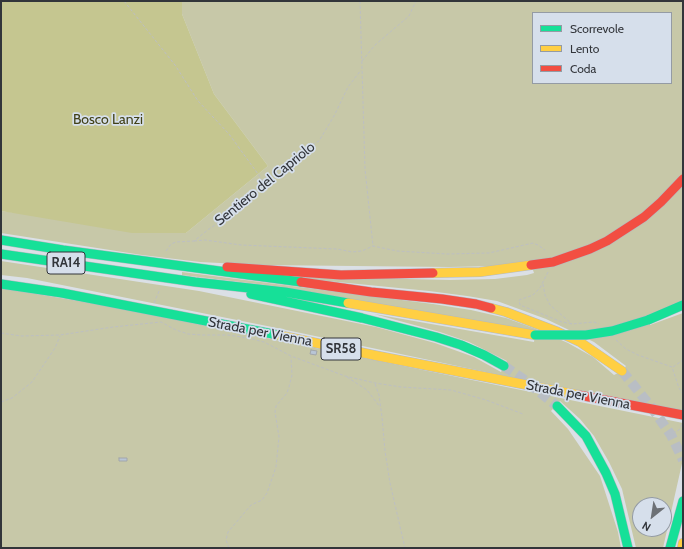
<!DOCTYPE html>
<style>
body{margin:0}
#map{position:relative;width:684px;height:549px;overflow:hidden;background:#dbe0e6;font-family:Cabin,sans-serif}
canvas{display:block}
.frame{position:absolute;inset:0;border:2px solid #32353a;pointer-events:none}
.legend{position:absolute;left:532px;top:12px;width:140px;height:72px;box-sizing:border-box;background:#d6dfeb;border:1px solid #949ba4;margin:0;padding:5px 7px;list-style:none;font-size:12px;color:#32353a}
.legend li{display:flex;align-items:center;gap:8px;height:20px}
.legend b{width:20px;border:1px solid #949ba4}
.north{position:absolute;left:632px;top:497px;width:40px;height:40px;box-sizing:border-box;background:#d6dfeb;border:1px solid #949ba4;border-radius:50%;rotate:210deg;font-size:11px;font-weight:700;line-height:16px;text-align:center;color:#32353a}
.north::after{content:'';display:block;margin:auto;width:14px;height:18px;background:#6d7176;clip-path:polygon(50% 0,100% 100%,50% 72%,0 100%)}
</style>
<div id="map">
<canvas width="684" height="549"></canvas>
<div class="frame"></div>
<ul class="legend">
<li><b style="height:5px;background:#16e098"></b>Scorrevole</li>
<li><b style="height:5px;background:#ffcf43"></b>Lento</li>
<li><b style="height:5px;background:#f24e42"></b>Coda</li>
</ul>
<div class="north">N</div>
</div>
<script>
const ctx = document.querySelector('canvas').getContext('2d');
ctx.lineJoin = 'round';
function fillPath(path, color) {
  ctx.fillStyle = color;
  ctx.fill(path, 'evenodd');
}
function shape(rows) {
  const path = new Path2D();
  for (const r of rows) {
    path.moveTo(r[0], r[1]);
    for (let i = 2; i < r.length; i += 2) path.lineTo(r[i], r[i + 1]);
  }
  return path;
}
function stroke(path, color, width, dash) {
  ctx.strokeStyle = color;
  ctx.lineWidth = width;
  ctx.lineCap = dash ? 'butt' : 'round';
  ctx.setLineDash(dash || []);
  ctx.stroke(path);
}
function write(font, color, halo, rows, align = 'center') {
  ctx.font = font + ' Cabin,sans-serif';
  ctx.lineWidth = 3.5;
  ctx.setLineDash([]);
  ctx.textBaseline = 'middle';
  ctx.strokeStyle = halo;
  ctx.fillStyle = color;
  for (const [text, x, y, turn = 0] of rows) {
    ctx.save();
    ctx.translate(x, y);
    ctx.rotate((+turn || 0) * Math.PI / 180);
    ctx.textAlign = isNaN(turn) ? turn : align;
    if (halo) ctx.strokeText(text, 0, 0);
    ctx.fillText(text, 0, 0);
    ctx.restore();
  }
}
fillPath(shape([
 [182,1,683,1,683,301,648,320,650,325,683,313,683,411,505,376,277,328,27,278,1,275,1,261,199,291,376,327,435,343,474,357,501,372,507,361,469,342,440,332,374,314,534,342,535,332,282,287,182,275,182,272,433,304,471,310,506,318,536,329,568,343,593,357,614,375,622,371,626,366,594,342,546,319,497,301,467,296,429,291,277,276,450,280,495,279,527,275,534,273,530,261,495,266,449,267,259,265,200,262,142,255,1,233,1,211,186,233,268,166,214,94,182,14],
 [533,13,671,13,671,83,533,83],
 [1,288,114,307,683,423,683,459,663,548,636,548,622,489,609,462,594,436,580,419,560,401,551,411,568,429,600,476,618,532,621,548,1,548],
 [640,505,664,505,664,529,640,529]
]), '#c7c8a8');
fillPath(shape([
 [1,1,182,1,182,14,214,94,268,166,186,233,132,233,1,211]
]), '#c5c690');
const building = shape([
 [311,350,317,351,316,355,310,354,311,350],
 [119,458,127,458,127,461,119,461,119,458]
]);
fillPath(building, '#b8c5d6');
stroke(building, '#a2a6aa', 1);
stroke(shape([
 [504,366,523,379,557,406],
 [622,371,652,408,671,435,683,460]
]), '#b9bec4', 10, [10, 5]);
const fast = shape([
 [1,240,63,250,301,282],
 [1,254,195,282,285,292,348,303],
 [1,284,62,293,278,335],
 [251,294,362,318,436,337,461,345,484,355,504,366],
 [648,320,683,305],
 [557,406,586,436,606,473,615,494,628,548],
 [670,548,683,501]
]);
const slow = shape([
 [433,273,480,272,531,265],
 [348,303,535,335],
 [491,308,506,312,558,332,580,342,622,371],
 [278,335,378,356,579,395],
 [682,548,683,543]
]);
const jam = shape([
 [227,267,341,275,433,273],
 [301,282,371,292,442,299,476,304,491,308],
 [579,395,683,415]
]);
stroke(fast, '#b4bac2', 10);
stroke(slow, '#b4bac2', 10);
stroke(jam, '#b4bac2', 10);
stroke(shape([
 [124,1,175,65,198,101,229,134,266,185],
 [360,1,365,169,373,246],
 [362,61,375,45,409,16,416,1],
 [194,241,205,240,241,245,337,249,352,252,362,251,373,246,397,251,447,254,489,253,533,243,538,245,545,250],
 [166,251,171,244,176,242,194,241,209,229,233,213,266,185,284,166,307,148,319,141,334,116,348,87,361,70],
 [548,272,540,288,533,295,519,300,520,305,562,322,572,324,594,322,599,324],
 [543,284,545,295,550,305,572,324],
 [154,303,160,289],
 [1,333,21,336,60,335,113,327,161,322,176,330,188,334,202,335,228,335,248,338,264,342,291,356,345,376,375,383,401,387,451,390,486,400,523,414],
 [616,340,626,349,638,355,672,367,679,388,683,394],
 [673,367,683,360],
 [347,377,367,390,380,407],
 [375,384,379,395,382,417,385,451,390,483,405,548],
 [1,402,12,398,32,382,55,348,60,336],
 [673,433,679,430,682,424],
 [229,548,226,540,228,532,251,505,262,500,267,493,276,467,279,437,275,412,276,406,287,393,289,387,292,375,291,357]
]), '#bdbfc2', 1, [3, 2]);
stroke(fast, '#16e098', 9);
stroke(slow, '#ffcf43', 9);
stroke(jam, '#f24e42', 9);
const fastBridge = shape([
 [535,335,586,335,612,331,648,320]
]);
const jamBridge = shape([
 [531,265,553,262,590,249,607,241,644,217,661,202,683,179]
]);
stroke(fastBridge, '#b4bac2', 10, []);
stroke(jamBridge, '#b4bac2', 10, []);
stroke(fastBridge, '#16e098', 9);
stroke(jamBridge, '#f24e42', 9);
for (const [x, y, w] of [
 [66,263,38],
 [341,349,40]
]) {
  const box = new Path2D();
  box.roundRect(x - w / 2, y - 11, w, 22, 3);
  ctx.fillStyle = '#d6dfeb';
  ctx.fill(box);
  stroke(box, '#32353a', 1);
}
write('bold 13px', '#32353a', null, [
 ["RA14",66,263],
 ["SR58",341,349]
]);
write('14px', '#414016', '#d6dfeb', [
 ["Bosco Lanzi",108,120]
]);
write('14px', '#32353a', '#d6dfeb', [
 ["Sentiero del Capriolo",265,184,-39],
 ["Strada per Vienna",260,332,11],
 ["Strada per Vienna",578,395,11]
]);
</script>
